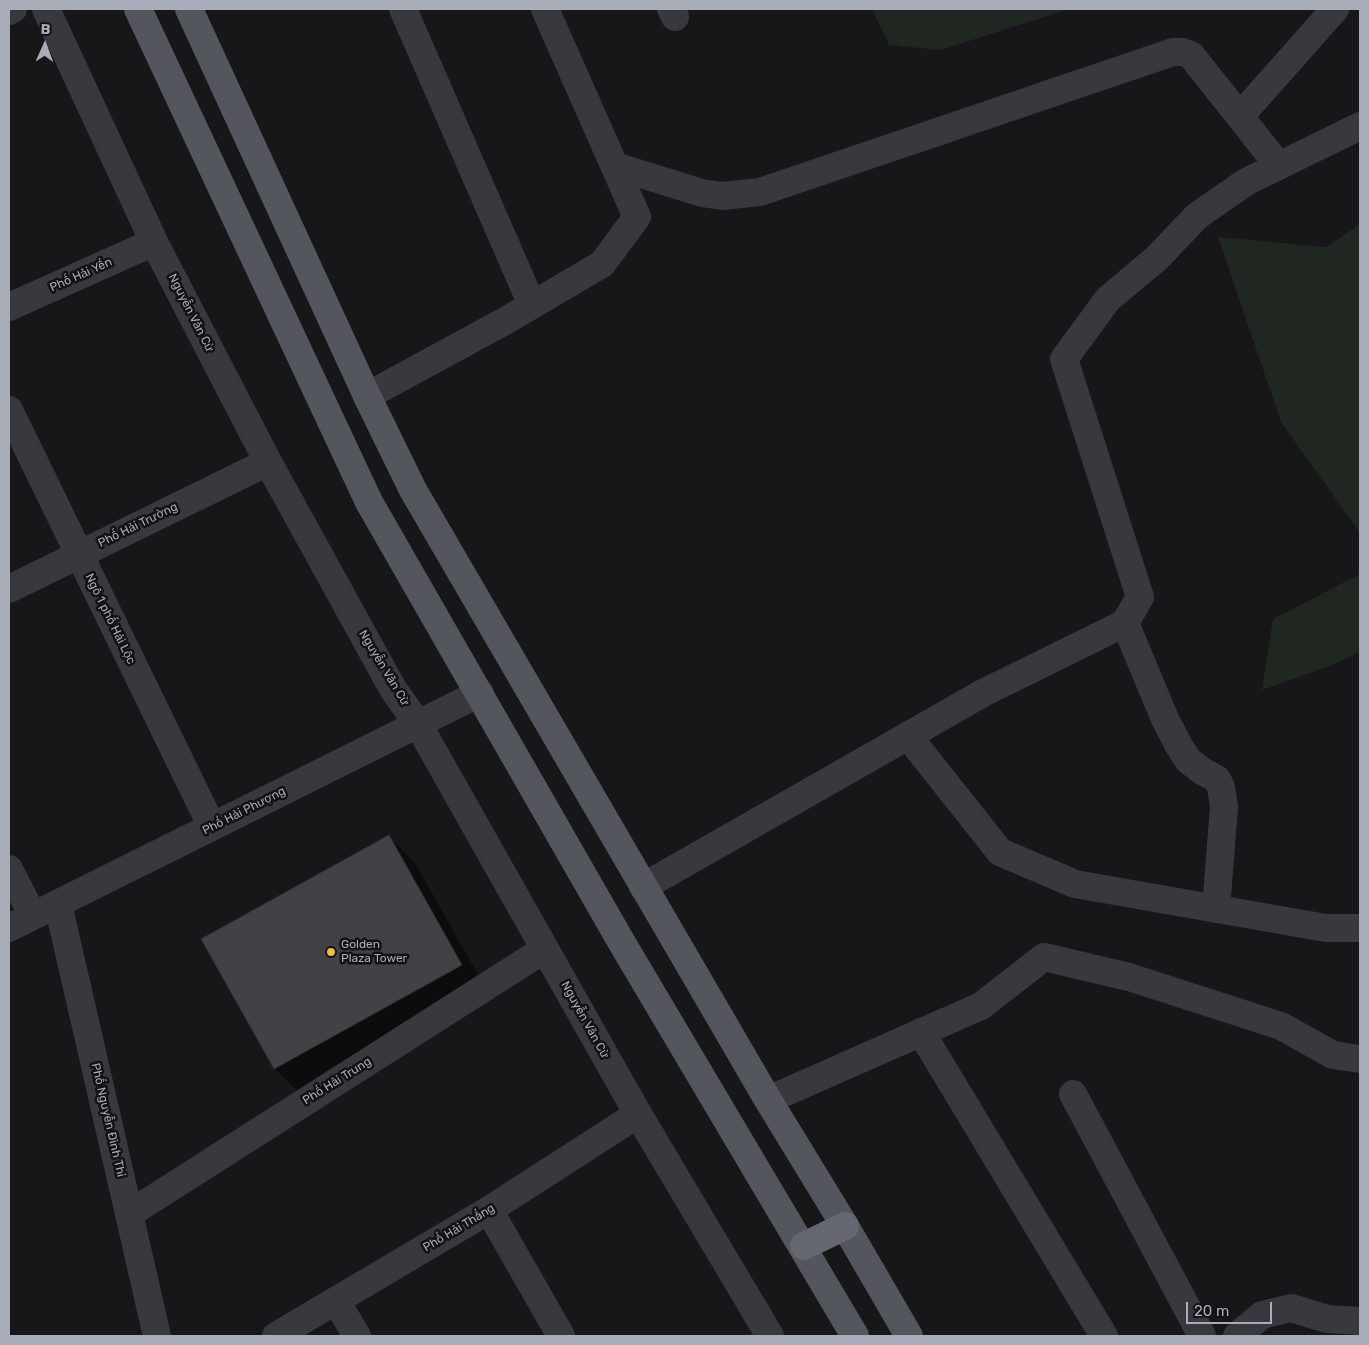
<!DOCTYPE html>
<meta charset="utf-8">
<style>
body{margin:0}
#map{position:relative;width:1369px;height:1345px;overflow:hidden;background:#171719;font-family:Rubik,sans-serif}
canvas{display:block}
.frame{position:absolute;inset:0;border:10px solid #a9adb9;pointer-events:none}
.north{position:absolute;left:20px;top:20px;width:50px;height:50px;-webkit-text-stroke:4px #121214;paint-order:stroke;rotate:2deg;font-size:14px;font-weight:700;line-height:20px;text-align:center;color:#a9adb9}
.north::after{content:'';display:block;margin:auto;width:18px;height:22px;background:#a9adb9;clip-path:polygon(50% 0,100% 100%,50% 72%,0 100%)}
.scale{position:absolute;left:1186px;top:1302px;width:86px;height:22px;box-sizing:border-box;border:2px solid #a9adb9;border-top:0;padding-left:6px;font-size:15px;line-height:18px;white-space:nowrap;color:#a9adb9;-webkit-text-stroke:4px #121214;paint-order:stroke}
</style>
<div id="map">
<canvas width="1369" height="1345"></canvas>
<div class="frame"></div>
<div class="north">B</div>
<div class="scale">20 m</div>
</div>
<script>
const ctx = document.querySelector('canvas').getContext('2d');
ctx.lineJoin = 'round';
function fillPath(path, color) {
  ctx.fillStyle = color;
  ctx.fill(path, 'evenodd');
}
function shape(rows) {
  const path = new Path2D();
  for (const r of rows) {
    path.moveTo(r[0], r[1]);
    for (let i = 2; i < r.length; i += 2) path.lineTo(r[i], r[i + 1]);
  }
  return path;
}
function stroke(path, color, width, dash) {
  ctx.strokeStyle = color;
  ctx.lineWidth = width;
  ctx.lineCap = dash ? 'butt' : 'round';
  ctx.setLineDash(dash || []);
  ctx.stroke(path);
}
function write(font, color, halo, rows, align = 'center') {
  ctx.font = font + ' Rubik,sans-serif';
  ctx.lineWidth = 5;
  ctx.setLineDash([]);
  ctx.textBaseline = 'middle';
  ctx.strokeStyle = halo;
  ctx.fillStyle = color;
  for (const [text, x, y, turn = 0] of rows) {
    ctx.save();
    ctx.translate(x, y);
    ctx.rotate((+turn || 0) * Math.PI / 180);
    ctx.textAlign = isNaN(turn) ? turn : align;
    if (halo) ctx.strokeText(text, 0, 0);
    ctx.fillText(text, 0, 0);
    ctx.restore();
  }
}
fillPath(shape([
 [872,9,1069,9,941,50,889,45],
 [1360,224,1360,533,1281,422,1218,237,1326,247],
 [1360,574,1360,652,1330,666,1262,690,1273,619]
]), '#1f2720');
fillPath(shape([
 [389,837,415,863,488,992,302,1095,275,1069,203,940]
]), '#0007');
const building = shape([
 [389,835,462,965,274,1069,201,939,389,835]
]);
fillPath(building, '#414246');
stroke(building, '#313135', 1);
stroke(shape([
 [46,9,154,242,268,462,393,689,418,724,638,1114,770,1336],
 [403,9,532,305],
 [671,9,675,17],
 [9,11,13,9],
 [1241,115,1335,9],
 [615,166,702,193,722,196,760,192,1173,52,1183,52,1191,55,1279,166],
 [9,307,154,242],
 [367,396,505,321,602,264,637,217,545,9],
 [9,410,212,827],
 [9,589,268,462],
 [1125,623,1165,719,1179,746,1188,760,1202,771,1217,779,1221,787,1224,807,1216,909],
 [910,734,916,746,1000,852,1075,884,1326,928,1360,928],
 [9,869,33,916],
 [643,887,983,693,1125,623,1140,597,1064,359,1108,299,1157,258,1197,216,1246,182,1360,126],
 [58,904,157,1336],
 [9,928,480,693],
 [921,1032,1104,1336],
 [1073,1094,1202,1336],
 [768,1100,981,1006,1044,957,1129,977,1281,1026,1333,1055,1360,1059],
 [489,1210,561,1336],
 [129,1214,545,949],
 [336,1301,357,1336],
 [276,1336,489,1210,638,1114],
 [1237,1336,1262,1315,1291,1308,1327,1319,1360,1321]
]), '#38393e', 28);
stroke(shape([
 [138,9,369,502,622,943,855,1336],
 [189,9,367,396,413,490,768,1100,845,1226,909,1336]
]), '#54565d', 28);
stroke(shape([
 [804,1246,845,1226]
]), '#64676f', 28);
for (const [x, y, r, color] of [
 [331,952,5,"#f2ba36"]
]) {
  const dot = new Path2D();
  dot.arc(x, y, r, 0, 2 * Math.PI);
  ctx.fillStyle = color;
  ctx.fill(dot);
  stroke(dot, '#121214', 2);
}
write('12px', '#a9adb9', '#121214', [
 ["Phố Hải Yến",81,275,-24],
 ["Nguyễn Văn Cừ",191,313,63],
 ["Phố Hải Trường",138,525,-26],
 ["Ngõ 1 phố Hải Lộc",110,619,64],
 ["Nguyễn Văn Cừ",384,668,59],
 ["Phố Hải Phượng",244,811,-27],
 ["Nguyễn Văn Cừ",585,1020,61],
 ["Phố Hải Trung",337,1081,-32],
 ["Phố Nguyễn Đình Thi",108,1120,77],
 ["Phố Hải Thắng",459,1228,-31]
]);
write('12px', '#a9adb9', '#121214', [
 ["Golden",341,945],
 ["Plaza Tower",341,959]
], 'left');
</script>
